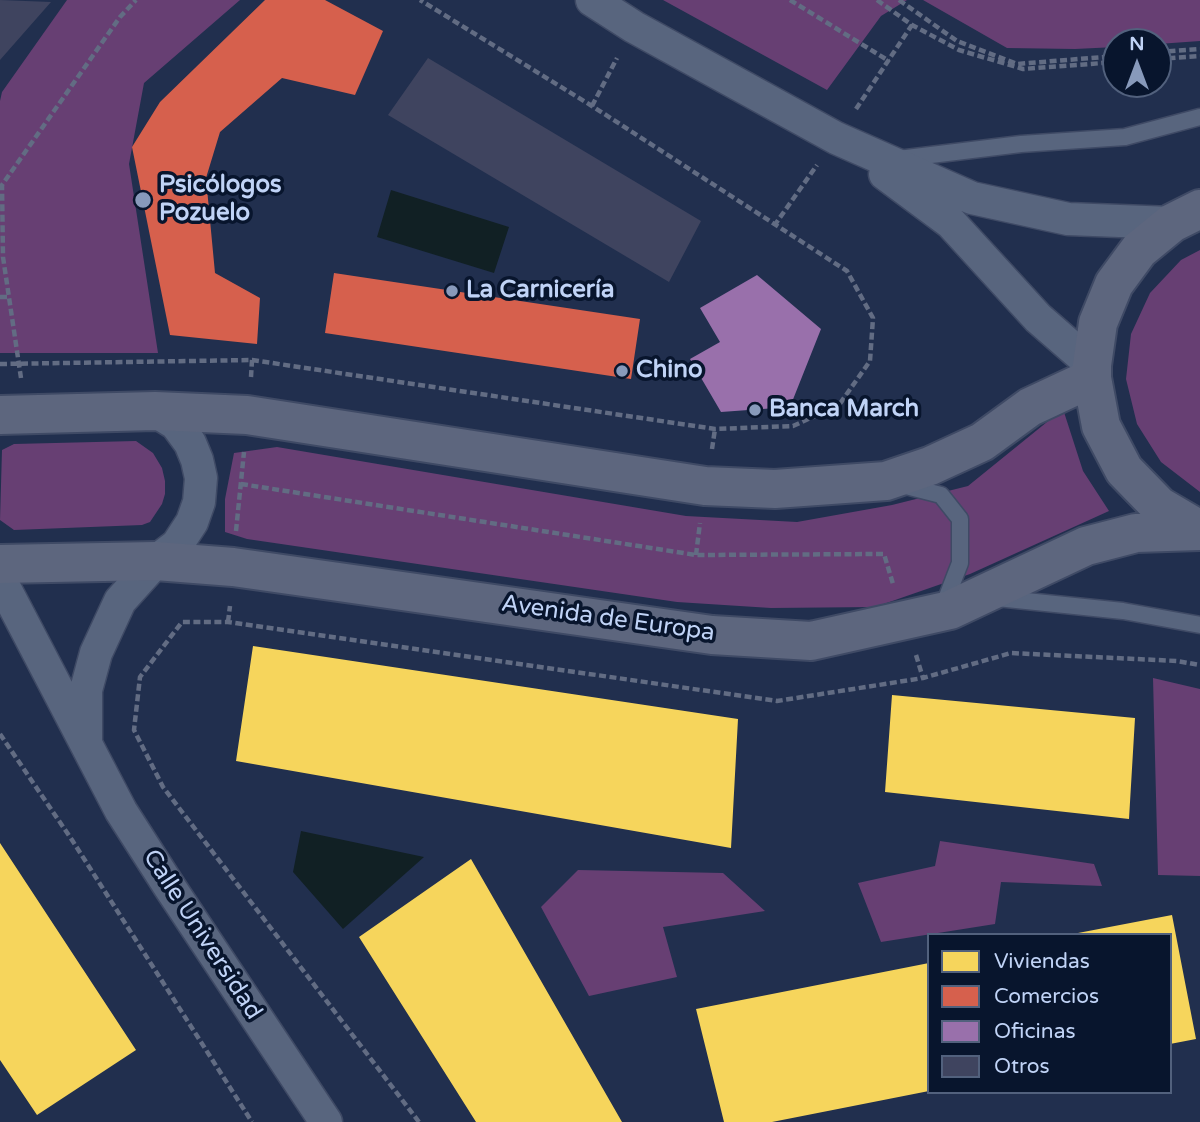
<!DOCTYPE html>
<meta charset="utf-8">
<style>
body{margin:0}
#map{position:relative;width:1200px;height:1122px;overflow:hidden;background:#212f4e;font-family:"Varela Round",sans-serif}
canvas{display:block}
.legend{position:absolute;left:927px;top:933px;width:245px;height:161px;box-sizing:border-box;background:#08152d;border:2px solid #52617d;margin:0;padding:9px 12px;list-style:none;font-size:21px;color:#c0d3f6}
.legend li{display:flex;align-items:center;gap:14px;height:35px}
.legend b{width:35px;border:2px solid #52617d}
.north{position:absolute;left:1102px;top:28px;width:70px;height:70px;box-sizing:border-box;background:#08152d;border:2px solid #52617d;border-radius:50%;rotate:0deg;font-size:19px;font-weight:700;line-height:28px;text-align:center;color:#c0d3f6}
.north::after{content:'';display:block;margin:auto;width:24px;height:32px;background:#889abb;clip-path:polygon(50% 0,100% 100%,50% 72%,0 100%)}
</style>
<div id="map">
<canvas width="1200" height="1122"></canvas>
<ul class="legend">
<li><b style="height:19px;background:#f6d55c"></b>Viviendas</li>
<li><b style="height:19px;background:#d6604d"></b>Comercios</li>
<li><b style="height:19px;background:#9970ab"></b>Oficinas</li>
<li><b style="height:19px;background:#3f445f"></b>Otros</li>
</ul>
<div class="north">N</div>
</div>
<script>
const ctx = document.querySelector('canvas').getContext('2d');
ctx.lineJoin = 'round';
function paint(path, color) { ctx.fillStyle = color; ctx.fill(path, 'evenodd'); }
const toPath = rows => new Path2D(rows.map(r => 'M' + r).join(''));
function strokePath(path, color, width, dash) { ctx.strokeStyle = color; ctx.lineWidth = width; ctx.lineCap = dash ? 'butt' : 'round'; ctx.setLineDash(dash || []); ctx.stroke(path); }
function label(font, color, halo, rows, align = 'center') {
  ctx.font = font + ' "Varela Round",sans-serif'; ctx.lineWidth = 7; ctx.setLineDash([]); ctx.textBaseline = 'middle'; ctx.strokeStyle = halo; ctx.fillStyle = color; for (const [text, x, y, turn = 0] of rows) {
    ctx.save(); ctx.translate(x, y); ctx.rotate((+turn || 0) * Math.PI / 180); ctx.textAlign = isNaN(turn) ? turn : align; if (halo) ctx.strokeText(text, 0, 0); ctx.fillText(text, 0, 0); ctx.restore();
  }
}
paint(toPath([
 [67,0,240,0,144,83,129,164,158,353,0,353,0,101,2,92],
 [663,0,907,0,881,16,827,90],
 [923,0,1200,0,1200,41,1158,44,1158,42,1116,42,1116,47,1075,49,1007,48],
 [1200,250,1200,492,1161,462,1137,424,1126,379,1131,334,1150,293,1181,260],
 [1063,409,1083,471,1109,511,970,574,875,607,771,608,677,602,247,539,225,532,225,499,234,453,277,447,686,516,797,522,892,505,968,486],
 [136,441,153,453,162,468,165,481,165,494,162,504,150,522,142,525,14,530,0,520,2,450,14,444],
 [1153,678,1200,689,1200,876,1158,875],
 [940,841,1094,864,1102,886,1001,882,995,924,881,942,858,883,935,866],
 [578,870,723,873,765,911,663,927,677,977,589,996,541,907]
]), '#673f73');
paint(toPath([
 [391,190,509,227,494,273,377,237],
 [301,831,424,857,343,929,293,872]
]), '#112024');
paint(toPath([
 [253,646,738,719,731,848,236,761],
 [892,695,1135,718,1129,819,885,792],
 [0,843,136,1050,37,1115,0,1060],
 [471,859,622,1122,476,1122,359,937],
 [1172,915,1196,1039,1170,1044,1170,935,1078,933],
 [929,963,929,1091,772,1122,724,1122,696,1009]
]), '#f6d55c');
paint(toPath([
 [265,0,325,0,383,31,355,95,282,78,220,132,206,178,215,273,260,298,257,344,170,335,132,147,160,102],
 [334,273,640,319,631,379,325,333]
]), '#d6604d');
paint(toPath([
 [757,275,821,329,790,407,721,412,690,359,720,342,700,308]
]), '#9970ab');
paint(toPath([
 [0,0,51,2,0,60],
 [428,58,701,221,669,282,388,115]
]), '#3f445f');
const lane = toPath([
 [898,159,1021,144,1125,137,1200,117],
 [902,485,941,495,960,519,960,563,943,607],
 [997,598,1123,611,1200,625]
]);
const street = toPath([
 [592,0,634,27,836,138,972,198,1068,219,1172,223],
 [885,174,951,223,1038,318,1092,365],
 [0,579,121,811,169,886,326,1122],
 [86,739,86,690,96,653,120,601,156,561,177,545,192,522,199,502,201,478,197,460,190,443,176,424,155,411]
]);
const secondary = toPath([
 [1200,209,1172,223,1139,250,1114,284,1098,323,1092,365,1092,378,1101,426,1124,470,1159,506,1200,530],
 [0,415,155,411,247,415,705,486,775,489,886,481,930,466,982,442,1030,407,1092,378],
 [0,564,156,561,233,567,712,635,811,641,950,610,1086,546,1136,533,1200,531]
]);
strokePath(lane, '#3f4a65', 19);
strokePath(street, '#3f4a65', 35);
strokePath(secondary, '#3f4a65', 42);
strokePath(toPath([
 [790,0,889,61],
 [877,0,912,25,959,50,1023,69,1116,62],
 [899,0,957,41,1017,64,1116,56],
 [1158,52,1200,49],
 [1158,59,1200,56],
 [592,106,617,58],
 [856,109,912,25],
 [774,226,817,165],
 [0,297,8,297],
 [0,364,252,360,715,429,793,426,839,405,870,361,873,318,847,271,592,106,420,0],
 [251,377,252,360],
 [21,378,3,257,2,185,120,17,136,0],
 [712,449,715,429],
 [241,484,696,555,884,554,893,584],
 [236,531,244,452],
 [696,555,700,523],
 [228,622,230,606],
 [916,655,923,678],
 [0,734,72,840,252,1122],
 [419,1122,163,787,134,730,140,677,182,622,228,622,777,701,923,678,1011,653,1177,661,1200,665]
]), '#626c83', 4.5, [7, 3.5]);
strokePath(lane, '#58657e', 16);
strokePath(street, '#58657e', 32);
strokePath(secondary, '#5d667e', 38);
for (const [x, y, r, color] of [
 [143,200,9,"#889abb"],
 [452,291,7,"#889abb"],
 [622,371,7,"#889abb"],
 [755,410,7,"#889abb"]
]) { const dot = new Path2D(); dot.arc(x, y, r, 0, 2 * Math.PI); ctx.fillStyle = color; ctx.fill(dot); strokePath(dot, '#08152d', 2.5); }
label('bold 24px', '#c0d3f6', '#08152d', [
 ["Psicólogos",159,186],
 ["Pozuelo",159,214],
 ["La Carnicería",466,291],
 ["Chino",636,371],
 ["Banca March",769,410]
], 'left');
label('24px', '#c0d3f6', '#08152d', [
 ["Avenida de Europa",608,619,8],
 ["Calle Universidad",202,935,57]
]);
</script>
